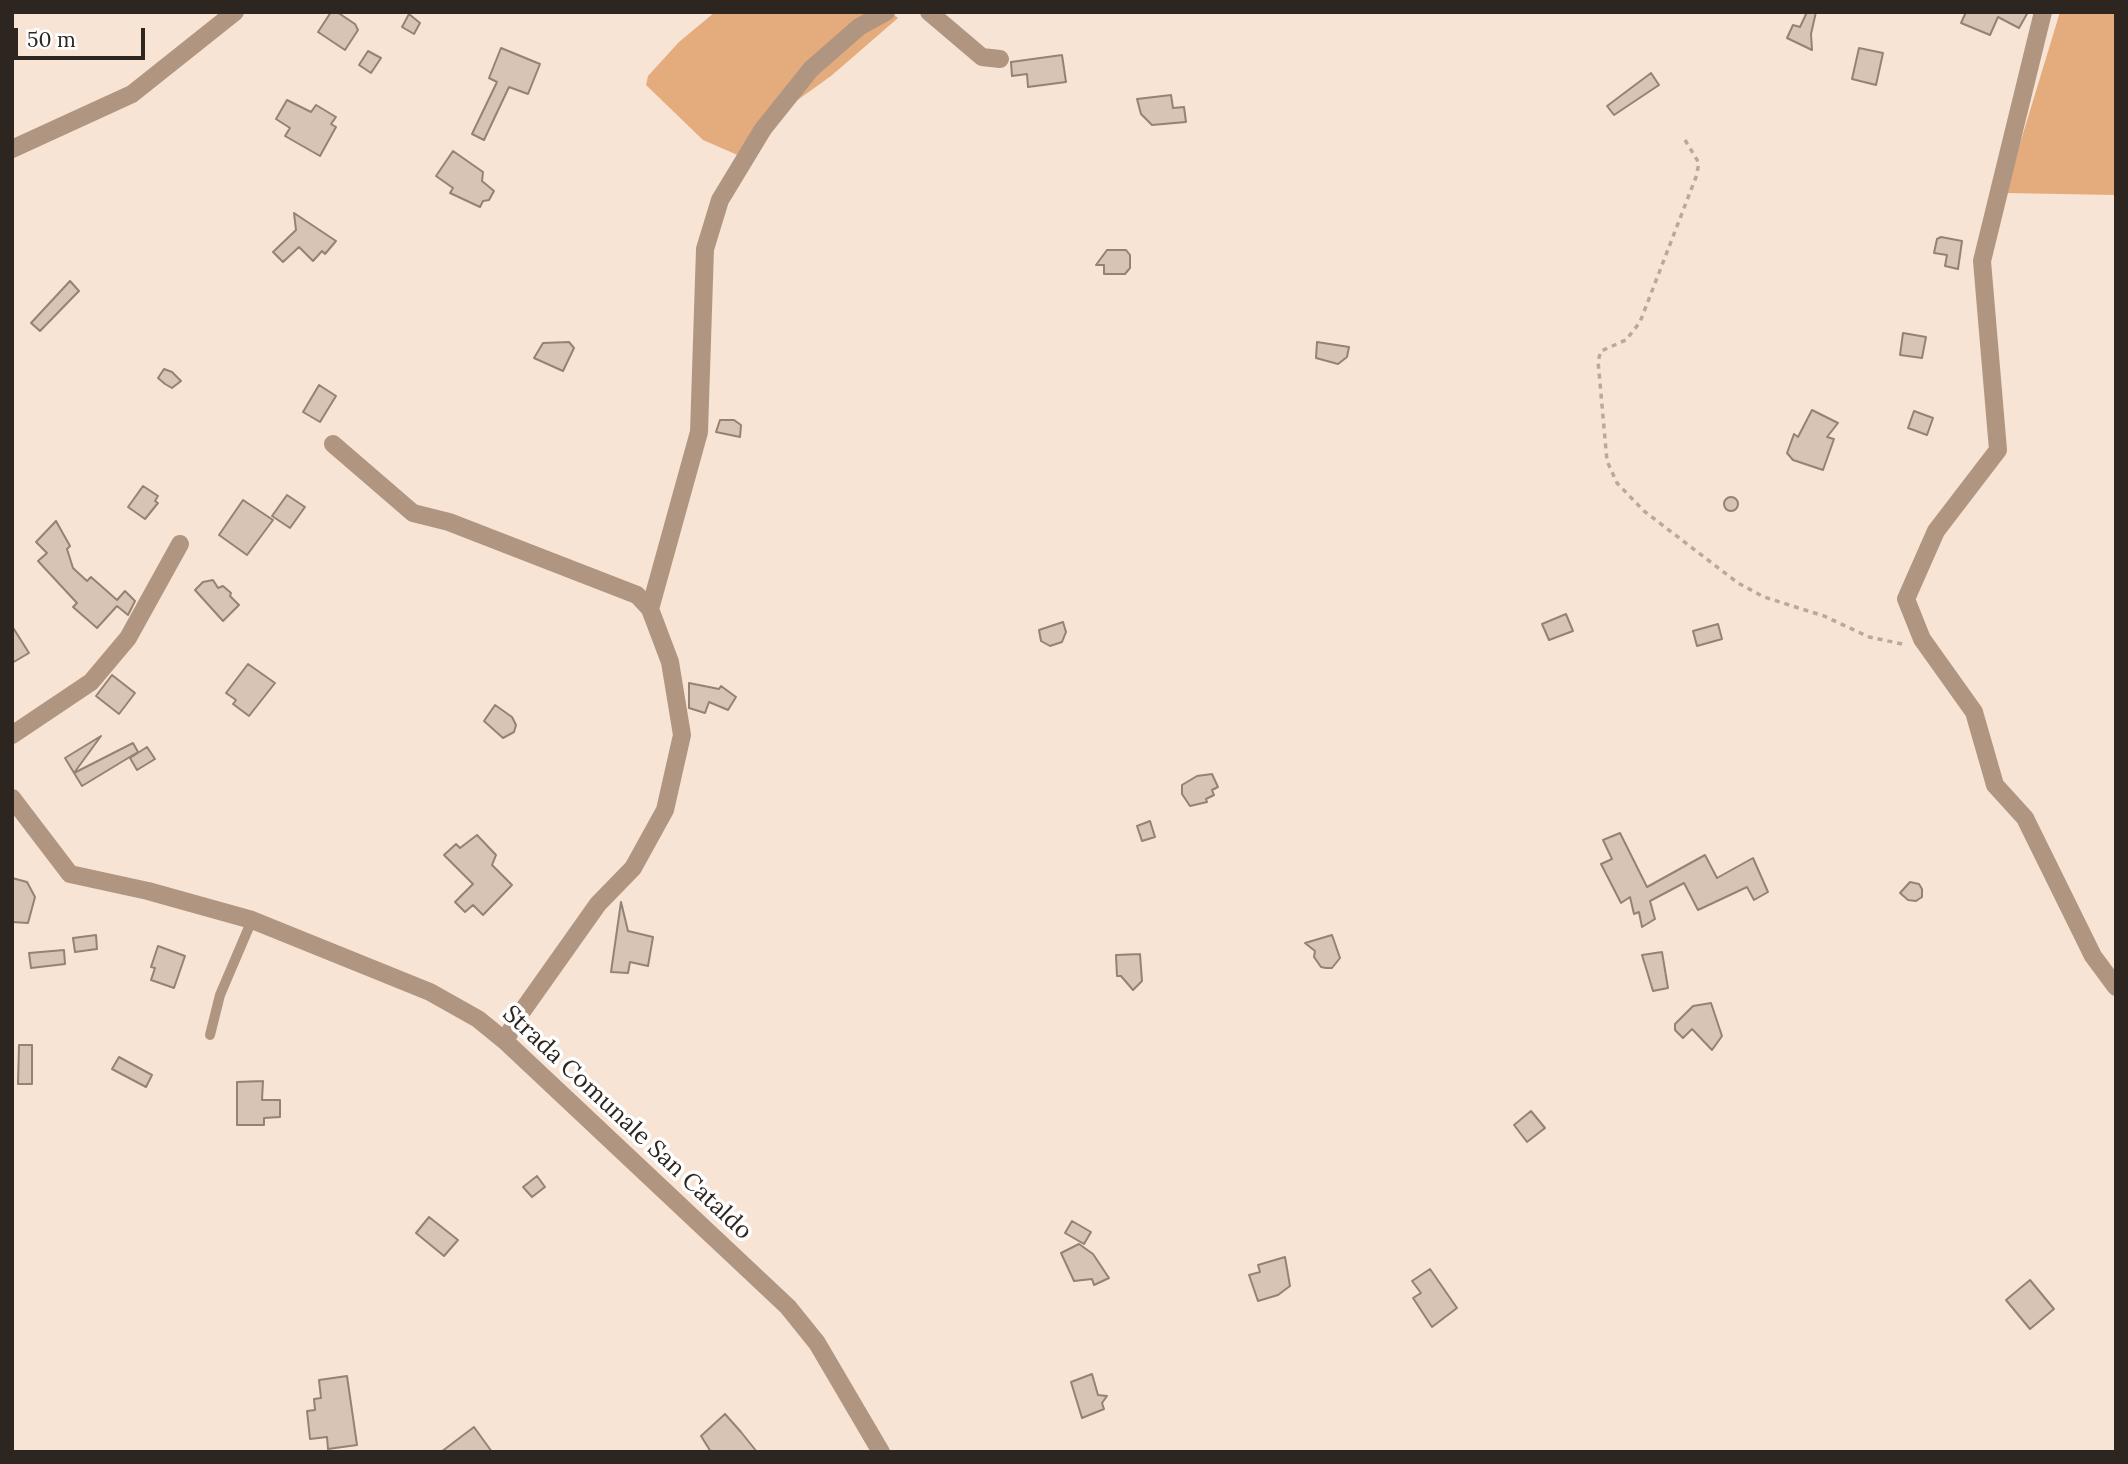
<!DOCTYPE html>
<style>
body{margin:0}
#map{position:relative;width:2128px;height:1464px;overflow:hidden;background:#f8e4d4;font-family:Lora,serif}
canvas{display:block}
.frame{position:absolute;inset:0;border:14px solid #2d2620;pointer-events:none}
.scale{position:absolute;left:14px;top:28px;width:131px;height:32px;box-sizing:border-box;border:4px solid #2d2620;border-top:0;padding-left:9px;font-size:21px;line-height:24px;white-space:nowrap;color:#2d2620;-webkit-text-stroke:5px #fff;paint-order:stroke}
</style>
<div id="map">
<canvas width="2128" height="1464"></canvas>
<div class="frame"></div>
<div class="scale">50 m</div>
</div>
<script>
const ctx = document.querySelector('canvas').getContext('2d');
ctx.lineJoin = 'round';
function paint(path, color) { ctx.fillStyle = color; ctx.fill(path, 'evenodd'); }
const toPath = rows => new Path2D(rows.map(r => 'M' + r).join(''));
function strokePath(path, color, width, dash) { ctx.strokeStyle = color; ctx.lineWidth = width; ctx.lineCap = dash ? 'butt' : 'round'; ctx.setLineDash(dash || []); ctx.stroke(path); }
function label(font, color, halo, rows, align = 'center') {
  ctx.font = font + ' Lora,serif'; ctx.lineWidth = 7; ctx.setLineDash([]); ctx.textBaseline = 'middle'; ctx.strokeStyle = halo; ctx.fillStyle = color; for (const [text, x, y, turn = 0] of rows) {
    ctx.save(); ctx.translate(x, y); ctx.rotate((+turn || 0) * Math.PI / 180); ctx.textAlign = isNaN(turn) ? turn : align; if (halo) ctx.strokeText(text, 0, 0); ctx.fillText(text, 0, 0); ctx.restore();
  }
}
paint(toPath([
 [715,12,891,12,898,18,831,76,792,104,749,160,703,140,646,85,648,76,679,42],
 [2060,12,2116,12,2116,195,2005,193]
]), '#e4ac7d');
const building = toPath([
 [331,12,337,12,355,24,358,30,345,50,318,32,331,12],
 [1807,12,1816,12,1811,34,1812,50,1787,38,1793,25,1800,27,1807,12],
 [1966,12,2028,12,2019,28,1998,17,1990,35,1961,23,1966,12],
 [409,14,420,23,414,34,402,27,409,14],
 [501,48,540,64,528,94,509,87,484,140,472,134,497,82,489,78,501,48],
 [1859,48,1883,53,1876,85,1852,79,1859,48],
 [368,51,381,58,371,73,359,65,368,51],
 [1062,55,1066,82,1028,87,1027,74,1012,76,1011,62,1062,55],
 [1651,73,1659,85,1614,115,1607,106,1651,73],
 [1171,95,1173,108,1184,107,1186,122,1152,125,1141,114,1137,99,1171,95],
 [287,100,311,112,316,105,336,117,331,124,336,127,320,156,285,136,290,128,276,119,287,100],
 [453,151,483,172,482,181,494,191,489,200,483,201,480,207,450,193,453,188,436,176,453,151],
 [294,213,336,241,325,254,322,251,313,261,299,247,283,262,273,252,296,230,294,213],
 [1941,237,1962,241,1958,269,1945,266,1947,255,1934,253,1937,239,1941,237],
 [1107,250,1126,250,1130,255,1130,268,1125,274,1104,274,1104,265,1096,265,1107,250],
 [70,281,79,291,40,331,31,323,70,281],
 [1903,333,1926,337,1922,358,1900,355,1903,333],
 [569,342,574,348,563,371,534,358,543,343,569,342],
 [1317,342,1349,347,1347,357,1338,364,1316,358,1317,342],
 [164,369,172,372,181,381,172,388,165,384,158,378,164,369],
 [319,385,336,396,320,422,303,412,319,385],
 [1812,410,1838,423,1827,437,1834,439,1823,470,1793,460,1787,453,1794,434,1798,437,1812,410],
 [1914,411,1933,418,1927,435,1908,428,1914,411],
 [720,420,734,420,741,425,740,437,716,432,720,420],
 [143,486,158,496,155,501,158,503,145,519,128,507,143,486],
 [287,495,305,507,290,528,272,516,287,495],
 '1724 504a7 7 0 1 1 14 0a7 7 0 1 1-14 0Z',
 [243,500,273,520,247,555,219,535,243,500],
 [56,521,70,546,67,549,73,568,87,581,91,577,117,600,125,591,135,601,128,615,117,606,97,628,73,607,77,603,38,561,47,553,36,542,56,521],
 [213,580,218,588,223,586,231,593,230,596,239,605,223,621,195,590,203,582,213,580],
 [1566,614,1573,631,1549,640,1542,624,1566,614],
 [1063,622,1066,632,1062,642,1050,646,1041,641,1039,630,1063,622],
 [1718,624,1722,639,1697,646,1693,631,1718,624],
 [12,626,29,653,12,663,12,626],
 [248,664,275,683,249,716,233,704,236,700,226,693,248,664],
 [112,675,135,693,119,714,96,696,112,675],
 [689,683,719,689,721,686,736,697,728,710,709,702,705,713,689,708,689,683],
 [495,705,512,717,516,725,514,732,503,738,484,721,495,705],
 [101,736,74,773,133,743,138,752,82,786,65,758,101,736],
 [147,747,155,759,137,770,130,758,147,747],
 [1212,774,1218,787,1212,790,1214,795,1206,799,1207,802,1190,806,1182,794,1182,785,1197,776,1212,774],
 [1150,821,1155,837,1142,841,1137,826,1150,821],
 [1620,833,1647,887,1705,855,1717,878,1753,858,1768,892,1754,900,1747,887,1698,910,1684,883,1650,901,1655,919,1642,927,1639,912,1634,914,1630,897,1621,903,1601,864,1612,859,1603,840,1620,833],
 [477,835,496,855,492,865,512,885,483,915,473,905,465,912,455,902,473,884,444,855,456,844,460,848,477,835],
 [12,878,27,882,35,897,28,923,12,922,12,878],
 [1910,882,1919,884,1922,889,1922,897,1916,901,1908,900,1900,893,1910,882],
 [621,902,628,931,653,937,648,966,630,962,628,973,611,972,621,902],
 [96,935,97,949,75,952,73,938,96,935],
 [1332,935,1340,958,1332,968,1326,968,1321,967,1314,957,1315,951,1305,943,1332,935],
 [158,946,185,956,174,988,151,980,155,968,151,967,158,946],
 [64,950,65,964,31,968,29,953,64,950],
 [1662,952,1668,988,1653,991,1642,955,1662,952],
 [1140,954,1142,981,1133,990,1121,976,1117,976,1116,955,1140,954],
 [1711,1003,1722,1036,1712,1050,1692,1029,1683,1038,1675,1030,1675,1024,1693,1006,1711,1003],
 [19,1045,32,1045,32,1084,18,1084,19,1045],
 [119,1057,152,1075,146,1087,112,1069,119,1057],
 [263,1081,262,1100,280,1100,280,1117,264,1118,264,1125,237,1125,237,1082,263,1081],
 [1531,1111,1545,1128,1527,1142,1514,1125,1531,1111],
 [537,1176,545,1187,532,1197,523,1187,537,1176],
 [429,1217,458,1240,444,1256,416,1233,429,1217],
 [1072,1221,1091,1232,1084,1244,1065,1233,1072,1221],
 [1079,1244,1093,1254,1109,1278,1094,1285,1092,1279,1074,1281,1061,1253,1079,1244],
 [1285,1257,1290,1286,1278,1295,1258,1301,1249,1275,1260,1272,1258,1265,1285,1257],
 [1430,1269,1457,1308,1432,1327,1413,1298,1421,1293,1412,1281,1430,1269],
 [2030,1280,2054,1309,2030,1329,2006,1300,2030,1280],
 [1092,1374,1098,1395,1107,1396,1102,1403,1104,1409,1082,1418,1071,1382,1092,1374],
 [347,1376,357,1445,328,1449,327,1437,310,1439,307,1411,315,1410,314,1399,321,1398,319,1380,347,1376],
 [725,1414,741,1432,757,1452,711,1452,701,1436,725,1414],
 [474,1427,492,1452,441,1452,474,1427]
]);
paint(building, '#d7c4b5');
strokePath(building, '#948274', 2);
strokePath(toPath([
 [1685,140,1699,163,1696,177,1640,322,1626,340,1601,351,1598,361,1607,461,1617,483,1644,511,1738,583,1764,597,1824,616,1869,637,1907,645]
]), '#b9a99d', 3.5, [5, 5]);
strokePath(toPath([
 [210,1035,220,995,252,920]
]), '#b09681', 10);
strokePath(toPath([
 [929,12,982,57,1000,59],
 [2043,12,1982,261,1998,450,1936,531,1906,599,1922,639,1974,712,1995,785,2025,818,2093,956,2116,987],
 [12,149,132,94,235,12],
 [333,444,413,513,449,522,637,595,650,609],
 [12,735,91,682,128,638,180,544],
 [12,798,70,874,148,891,252,920,430,992,478,1019,505,1041,788,1307,817,1343,881,1452],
 [505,1041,518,1017,598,904,633,868,665,810,682,735,670,662,650,609,699,432,705,249,720,200,763,129,811,69,859,27,886,12]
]), '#b09681', 18);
label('24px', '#2d2620', '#fff', [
 ["Strada Comunale San Cataldo",627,1123,43]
]);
</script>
